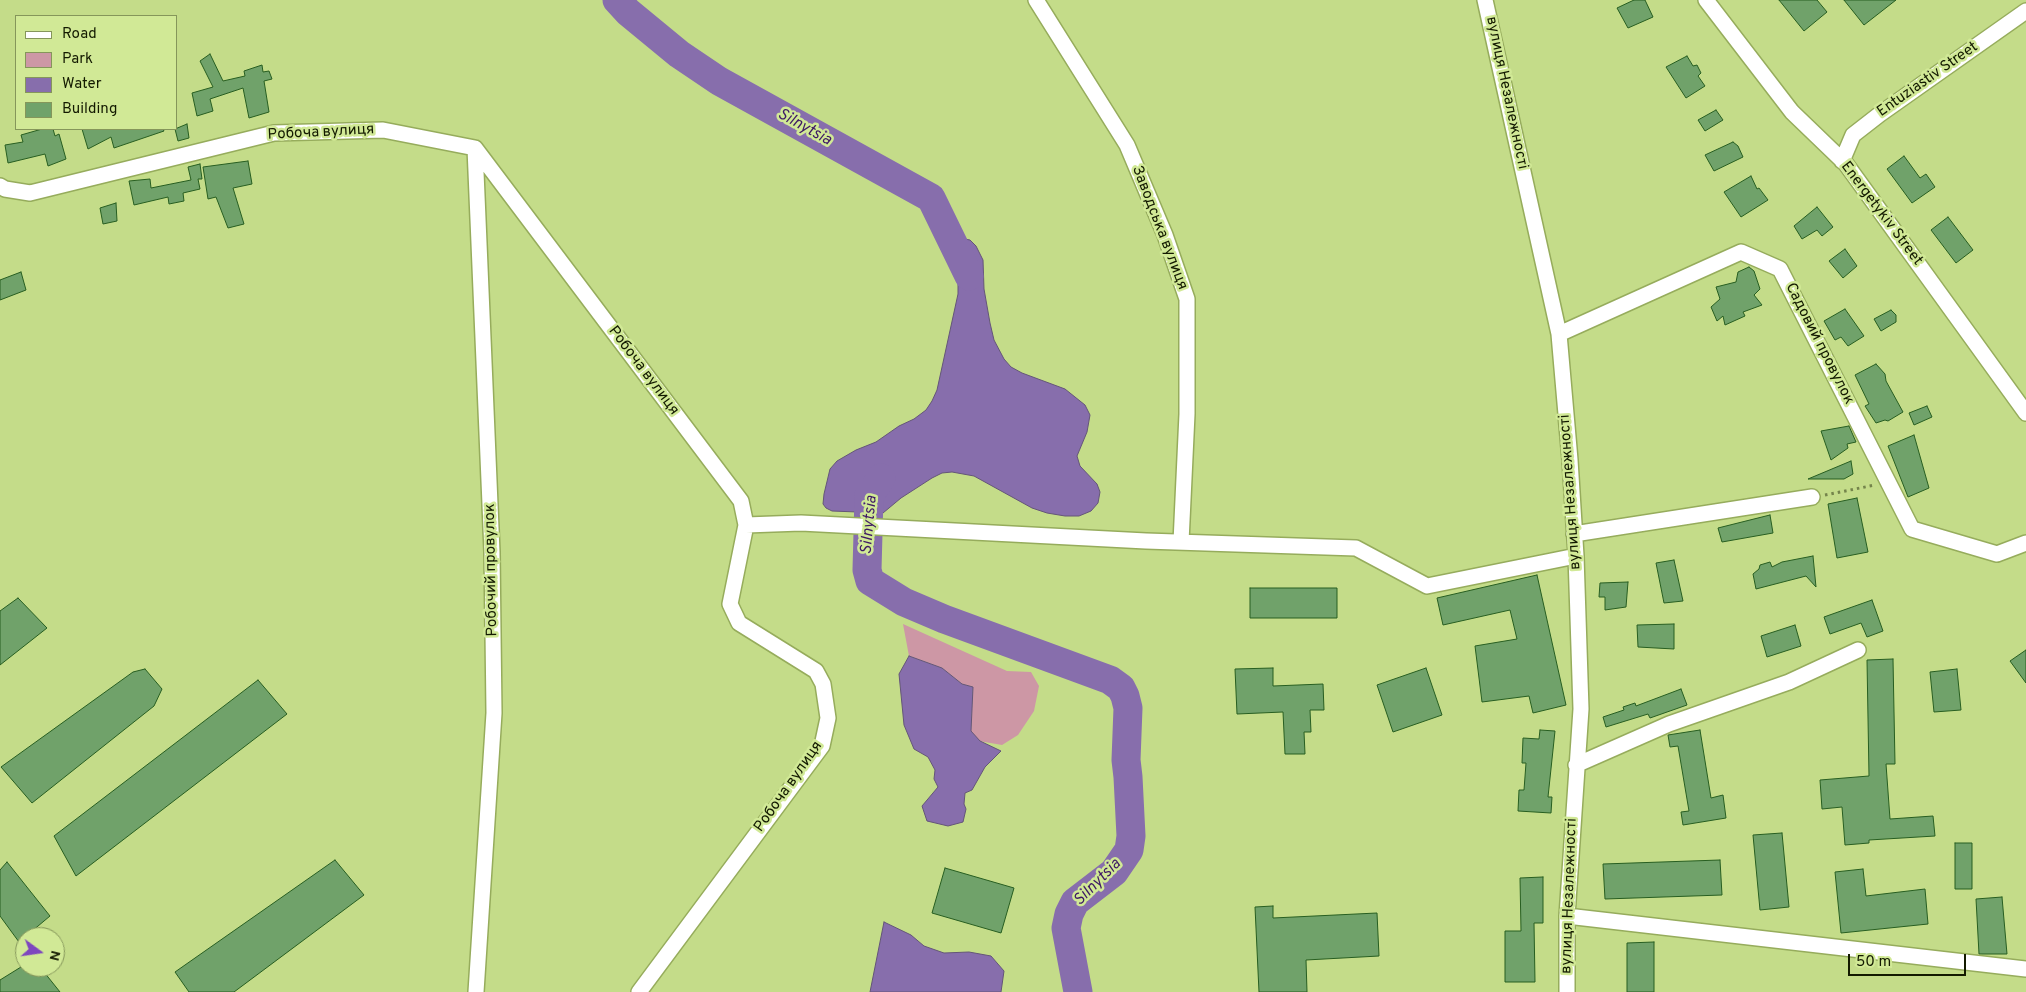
<!DOCTYPE html>
<meta charset="utf-8">
<style>
body{margin:0}
#map{position:relative;width:2026px;height:992px;overflow:hidden;background:#c4dc89;font-family:Overpass,sans-serif}
canvas{display:block}
.legend{position:absolute;left:15px;top:15px;width:162px;height:115px;box-sizing:border-box;background:#d1e996;border:1px solid #85965a;margin:0;padding:6px 9px;list-style:none;font-size:15px;color:#131a00}
.legend li{display:flex;align-items:center;gap:10px;height:25px}
.legend b{width:25px;border:1px solid #85965a}
.north{position:absolute;left:15px;top:927px;width:50px;height:50px;box-sizing:border-box;background:#d1e996;border:1px solid #85965a;border-radius:50%;rotate:104deg;font-size:14px;font-weight:700;line-height:20px;text-align:center;color:#131a00}
.north::after{content:'';display:block;margin:auto;width:18px;height:22px;background:#7e47be;clip-path:polygon(50% 0,100% 100%,50% 72%,0 100%)}
.scale{position:absolute;left:1848px;top:954px;width:118px;height:22px;box-sizing:border-box;border:2px solid #131a00;border-top:0;padding-left:6px;font-size:15px;line-height:18px;white-space:nowrap;color:#131a00;-webkit-text-stroke:4px #d1e996;paint-order:stroke}
</style>
<div id="map">
<canvas width="2026" height="992"></canvas>
<ul class="legend">
<li><b style="height:6px;background:#fff"></b>Road</li>
<li><b style="height:14px;background:#cd97a5"></b>Park</li>
<li><b style="height:14px;background:#876eac"></b>Water</li>
<li><b style="height:14px;background:#70a26a"></b>Building</li>
</ul>
<div class="north">N</div>
<div class="scale">50 m</div>
</div>
<script>
const ctx = document.querySelector('canvas').getContext('2d');
ctx.lineJoin = 'round';
function paint(path, color) { ctx.fillStyle = color; ctx.fill(path, 'evenodd'); }
const toPath = rows => new Path2D(rows.map(r => 'M' + r).join(''));
function strokePath(path, color, width, dash) { ctx.strokeStyle = color; ctx.lineWidth = width; ctx.lineCap = dash ? 'butt' : 'round'; ctx.setLineDash(dash || []); ctx.stroke(path); }
function label(font, color, halo, rows, align = 'center') {
  ctx.font = font + ' Overpass,sans-serif'; ctx.lineWidth = 5; ctx.setLineDash([]); ctx.textBaseline = 'middle'; ctx.strokeStyle = halo; ctx.fillStyle = color; for (const [text, x, y, turn = 0] of rows) {
    ctx.save(); ctx.translate(x, y); ctx.rotate((+turn || 0) * Math.PI / 180); ctx.textAlign = isNaN(turn) ? turn : align; if (halo) ctx.strokeText(text, 0, 0); ctx.fillText(text, 0, 0); ctx.restore();
  }
}
paint(toPath([
 [903,624,1007,671,1031,672,1039,686,1034,711,1018,735,1002,745,979,741,971,731,973,687,962,684,942,668,909,656]
]), '#cd97a5');
const water = toPath([
 [959,238,970,240,976,246,983,260,984,289,990,323,994,340,1004,359,1011,367,1022,373,1065,389,1085,405,1090,415,1087,432,1077,456,1080,466,1097,484,1100,492,1098,503,1091,511,1079,516,1065,516,1047,513,1032,508,974,476,952,472,942,473,932,478,901,498,883,513,832,511,826,508,823,504,824,494,830,469,837,461,856,450,876,442,899,426,914,419,926,410,932,401,937,390,958,294,958,269,950,248,950,242,959,238],
 [909,656,942,668,962,684,973,687,971,731,980,741,1001,751,985,767,972,790,965,793,964,804,966,809,963,822,948,826,927,821,922,806,938,787,934,779,935,770,928,757,914,749,904,725,899,674,909,656],
 [884,922,911,935,924,946,944,953,969,952,991,956,1004,971,1001,992,870,992,884,922]
]);
paint(water, '#876eac');
strokePath(water, '#645578', 1);
strokePath(toPath([
 [617,0,628,12,679,54,719,81,931,198,969,276],
 [881,478,869,496,867,570,870,581,904,602,944,619,1110,680,1121,688,1125,696,1128,708,1126,760,1128,777,1131,836,1129,850,1114,872,1075,902,1069,914,1066,928,1078,992]
]), '#876eac', 29);
const building = toPath([
 [1634,0,1645,0,1653,17,1628,28,1617,8,1634,0],
 [1779,0,1817,0,1827,12,1804,31,1779,0],
 [1844,0,1896,0,1864,25,1844,0],
 [210,54,223,81,245,76,244,71,262,65,263,72,269,71,272,79,264,81,269,112,249,118,243,88,210,99,213,111,197,116,192,93,213,87,200,61,210,54],
 [1687,56,1693,66,1697,65,1701,73,1698,76,1705,86,1686,98,1666,67,1687,56],
 [1716,110,1723,120,1705,131,1698,120,1716,110],
 [187,124,189,138,178,141,175,129,187,124],
 [42,129,53,129,55,136,59,134,66,159,48,166,45,154,8,163,5,145,23,142,21,135,42,129],
 [82,129,163,129,164,131,114,148,111,137,88,149,82,129],
 [1733,142,1738,146,1743,157,1714,171,1705,155,1733,142],
 [1904,156,1920,178,1926,174,1935,187,1912,203,1887,169,1904,156],
 [248,161,252,184,233,188,244,224,228,228,216,197,208,199,203,167,248,161],
 [200,164,202,179,198,179,200,189,183,193,184,201,169,204,168,197,134,205,129,181,150,179,151,188,191,180,188,167,200,164],
 [1751,176,1757,189,1759,188,1768,200,1741,217,1724,192,1751,176],
 [116,203,117,221,103,224,100,208,116,203],
 [1817,207,1833,227,1822,236,1817,230,1802,239,1794,226,1817,207],
 [1948,217,1973,250,1956,263,1931,230,1948,217],
 [1845,249,1857,266,1843,278,1829,261,1845,249],
 [1749,267,1754,271,1760,289,1754,295,1762,305,1743,312,1745,316,1725,325,1723,316,1717,321,1711,307,1720,299,1716,287,1736,282,1738,272,1749,267],
 [21,272,26,290,0,300,0,280,21,272],
 [1845,309,1864,336,1848,346,1841,337,1835,340,1824,321,1845,309],
 [1891,310,1896,315,1896,322,1881,331,1874,319,1891,310],
 [1876,364,1885,374,1886,381,1903,412,1888,421,1885,420,1876,423,1865,406,1869,404,1855,375,1876,364],
 [1927,406,1932,417,1914,425,1909,413,1927,406],
 [1849,426,1856,442,1847,444,1848,448,1831,460,1821,431,1849,426],
 [1914,435,1929,488,1908,497,1888,446,1914,435],
 [1851,461,1853,474,1844,479,1808,479,1851,461],
 [1857,498,1868,552,1837,558,1828,504,1857,498],
 [1770,515,1773,533,1722,542,1718,528,1770,515],
 [1813,556,1816,587,1806,576,1756,589,1753,574,1759,569,1760,565,1770,562,1772,567,1782,562,1813,556],
 [1674,560,1683,601,1664,603,1656,563,1674,560],
 [1537,575,1566,705,1533,713,1529,696,1482,702,1475,646,1517,639,1510,610,1443,625,1437,598,1537,575],
 [1628,582,1626,607,1605,610,1605,597,1599,597,1600,583,1628,582],
 [1250,588,1337,588,1337,618,1250,618,1250,588],
 [18,598,47,628,0,665,0,611,18,598],
 [1872,600,1883,631,1867,637,1861,623,1830,634,1824,617,1872,600],
 [1674,624,1674,649,1638,647,1637,625,1674,624],
 [1795,625,1801,646,1767,657,1761,636,1795,625],
 [2026,650,2026,683,2010,661,2026,650],
 [1893,659,1895,764,1886,764,1890,819,1933,816,1935,836,1869,840,1869,843,1845,845,1842,807,1822,809,1820,780,1869,776,1867,660,1893,659],
 [1273,668,1273,686,1323,684,1324,710,1310,710,1311,732,1304,732,1305,754,1285,754,1283,712,1237,714,1235,669,1273,668],
 [1426,668,1442,715,1393,732,1377,685,1426,668],
 [145,669,162,689,154,706,32,803,1,767,133,672,145,669],
 [1957,669,1961,710,1934,712,1930,672,1957,669],
 [258,680,287,714,76,876,54,836,258,680],
 [1681,689,1687,705,1650,718,1648,714,1606,727,1603,717,1624,710,1623,707,1635,703,1636,706,1681,689],
 [1540,730,1555,731,1548,797,1552,797,1551,813,1518,811,1519,790,1524,790,1526,763,1522,763,1523,738,1539,739,1540,730],
 [1700,730,1711,798,1723,795,1726,818,1683,825,1681,812,1689,811,1678,746,1670,747,1668,735,1700,730],
 [1782,833,1789,907,1760,910,1753,835,1782,833],
 [1955,843,1972,843,1972,889,1955,889,1955,843],
 [335,860,364,895,234,992,189,992,175,972,335,860],
 [1720,860,1722,895,1605,899,1603,864,1720,860],
 [7,862,50,916,19,942,0,916,0,870,7,862],
 [945,868,1014,888,1001,933,932,913,945,868],
 [1863,869,1866,896,1925,889,1928,924,1841,933,1835,872,1863,869],
 [1543,877,1543,923,1534,923,1535,982,1505,982,1505,931,1521,931,1520,878,1543,877],
 [2002,897,2007,954,1979,954,1976,899,2002,897],
 [1273,906,1273,918,1377,913,1379,956,1306,960,1307,992,1259,992,1255,907,1273,906],
 [1654,942,1654,992,1627,992,1627,943,1654,942],
 [21,967,40,967,60,992,0,992,0,980,21,967]
]);
paint(building, '#70a26a');
strokePath(building, '#275e21', 1);
const minor = toPath([
 [1036,0,1127,145,1165,235,1187,299,1187,414,1181,542],
 [1485,0,1559,334,1570,460,1576,556,1581,709,1567,916,1567,992],
 [1706,0,1792,112,1846,164,2026,413],
 [475,148,492,552,494,713,476,992],
 [1842,161,1853,135,1880,114,2026,11],
 [0,186,5,189,30,193,274,133,383,130,475,148,741,501,746,525,730,604,739,623,816,671,823,684,828,718,822,746,639,992],
 [1559,334,1741,252,1780,269,1912,529,1997,554,2026,543],
 [746,525,801,523,1146,541,1356,548,1427,586,1576,556],
 [1574,534,1812,497],
 [1576,765,1669,724,1789,682,1858,650],
 [1567,916,2026,969]
]);
strokePath(minor, '#96ac5c', 18);
strokePath(toPath([
 [1825,495,1875,485]
]), '#74844b', 3, [2.5, 4]);
strokePath(minor, '#fff', 15);
label('15px', '#131a00', '#d1e996', [
 ["Entuziastiv Street",1928,80,-35],
 ["вулиця Незалежності",1506,93,78],
 ["Робоча вулиця",321,133,-3],
 ["Energetykiv Street",1881,214,53],
 ["Заводська вулиця",1159,228,69],
 ["Садовий провулок",1819,344,63],
 ["Робоча вулиця",643,371,53],
 ["вулиця Незалежності",1571,492,-94],
 ["Робочий провулок",492,570,-91],
 ["Робоча вулиця",789,787,-55],
 ["вулиця Незалежності",1570,896,-88]
]);
label('italic 16px', '#3d1864', '#d1e996', [
 ["Silnytsia",804,128,29],
 ["Silnytsia",870,525,-85],
 ["Silnytsia",1098,883,-45]
]);
</script>
